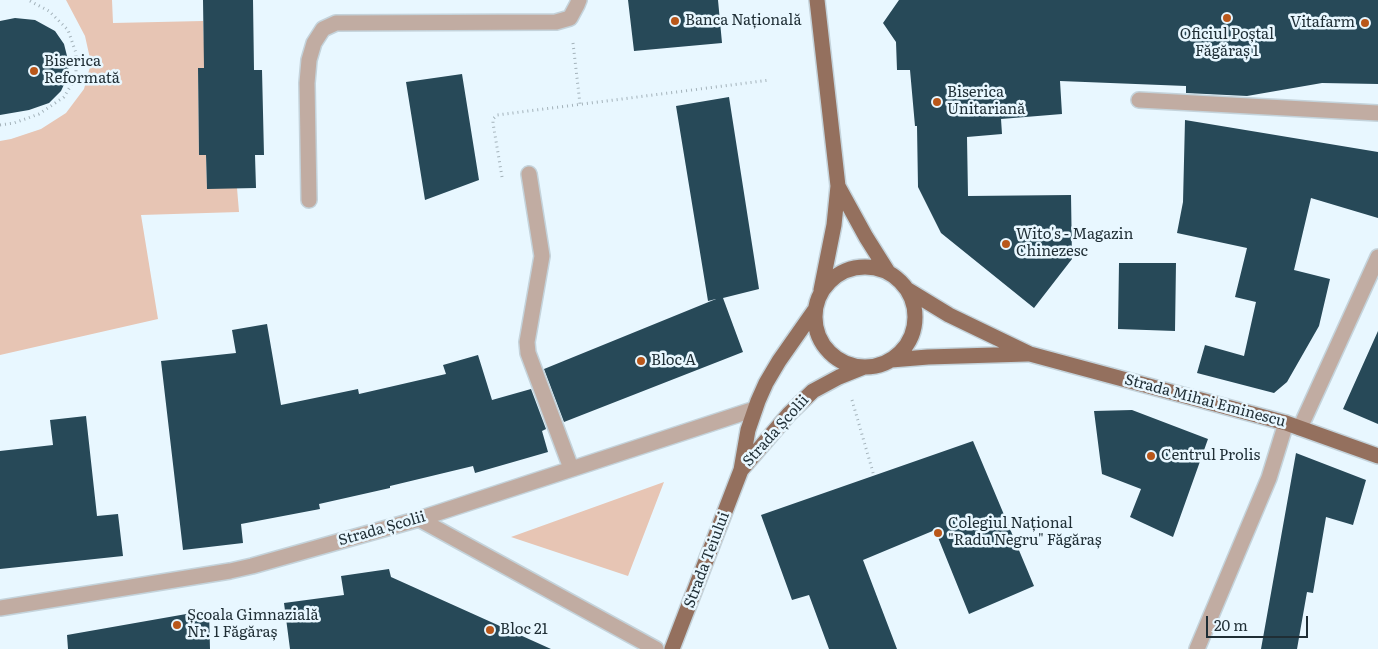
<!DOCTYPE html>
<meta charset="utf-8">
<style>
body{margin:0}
#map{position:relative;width:1378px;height:649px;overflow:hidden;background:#e8f7ff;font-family:Literata,serif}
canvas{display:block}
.scale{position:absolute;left:1206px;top:616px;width:102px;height:22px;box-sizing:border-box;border:2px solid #1f2e35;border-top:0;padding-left:6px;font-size:15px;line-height:18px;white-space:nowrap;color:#1f2e35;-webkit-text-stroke:4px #e8f7ff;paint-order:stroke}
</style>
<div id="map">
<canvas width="1378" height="649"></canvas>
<div class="scale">20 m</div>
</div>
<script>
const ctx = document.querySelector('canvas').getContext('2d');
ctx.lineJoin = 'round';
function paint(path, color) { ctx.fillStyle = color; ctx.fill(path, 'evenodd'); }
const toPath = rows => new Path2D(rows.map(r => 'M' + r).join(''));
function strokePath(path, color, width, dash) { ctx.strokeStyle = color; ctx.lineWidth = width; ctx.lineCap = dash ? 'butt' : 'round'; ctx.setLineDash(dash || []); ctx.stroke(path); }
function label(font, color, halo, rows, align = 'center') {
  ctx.font = font + ' Literata,serif'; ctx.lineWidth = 5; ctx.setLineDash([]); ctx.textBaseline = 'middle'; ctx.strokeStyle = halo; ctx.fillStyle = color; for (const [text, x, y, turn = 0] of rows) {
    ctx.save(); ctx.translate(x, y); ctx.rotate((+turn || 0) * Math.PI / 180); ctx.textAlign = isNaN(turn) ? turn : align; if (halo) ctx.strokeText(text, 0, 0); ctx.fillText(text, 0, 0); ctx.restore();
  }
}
paint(toPath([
 [66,0,112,0,113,23,203,21,205,68,198,68,199,155,206,155,207,188,237,188,239,212,141,215,158,319,0,355,0,141,11,139,41,129,66,113,84,89,91,63,85,36],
 [664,482,628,576,511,537]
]), '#e7c5b4');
paint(toPath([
 [203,0,253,0,254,70,262,70,264,155,255,155,256,188,207,189,206,155,199,155,198,68,204,68],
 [628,0,718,0,722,43,634,51],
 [899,0,1378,0,1378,84,1322,83,1247,96,1186,93,1186,86,1060,81,1062,114,1001,119,1002,134,967,137,968,196,1071,195,1072,259,1034,308,941,233,918,187,917,126,915,126,910,70,897,70,896,42,883,23],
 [15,18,35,20,55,31,64,44,69,64,67,78,61,91,49,103,29,110,0,115,0,21],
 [462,74,479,180,425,200,406,82],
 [729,97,759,289,723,298,743,352,564,422,544,369,716,299,708,301,676,106],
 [1185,120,1378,152,1378,218,1311,198,1294,270,1330,279,1319,326,1287,382,1274,393,1197,373,1205,345,1244,356,1256,302,1235,297,1247,248,1177,233,1183,202],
 [1119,263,1176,263,1175,331,1118,329],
 [267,324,281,405,358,389,359,394,446,374,443,365,478,355,492,400,531,389,546,429,542,431,548,452,475,473,473,466,390,486,390,488,319,504,320,509,241,524,243,543,183,550,161,361,236,353,232,330],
 [1378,331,1378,424,1343,409],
 [1132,410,1208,439,1173,537,1130,517,1141,489,1102,474,1094,411],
 [86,416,97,516,118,514,123,556,0,569,0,451,53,445,50,420],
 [973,441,1034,586,969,614,935,530,863,560,897,649,829,649,809,595,792,600,761,515],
 [1296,453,1366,480,1353,525,1326,517,1313,593,1307,592,1297,649,1261,649],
 [389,569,391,577,551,649,290,649,284,603,344,595,341,576],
 [209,610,210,649,68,649,67,635]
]), '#274958');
const minor = toPath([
 [1139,100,1378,113],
 [529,174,542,256,527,342,528,353,571,468],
 [309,200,307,83,309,60,314,43,323,29,336,23,556,22,570,18,577,5,579,0],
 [1300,428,1378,257],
 [419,519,656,649],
 [0,608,230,571,252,566,419,519,755,409],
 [1197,649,1269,478,1286,423]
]);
const major = toPath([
 [817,0,838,186,834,225,821,290],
 [838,186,866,237,888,272],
 '815 317a50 50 0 1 1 100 0a50 50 0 1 1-100 0Z',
 [908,290,949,315,1030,354,1286,423,1378,456],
 [891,360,928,357,1027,354],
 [741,470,789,414,813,391,839,377,864,367],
 [672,649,741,470,748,430,758,401,766,383,779,361,814,311]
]);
strokePath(minor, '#c4d3db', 18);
strokePath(major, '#c4d3db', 18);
strokePath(toPath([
 [573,43,580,104],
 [0,125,14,123,39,114,64,97,76,77,76,53,68,30,49,11,28,0],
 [502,177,493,123,493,119,497,115,770,80],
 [852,400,874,476]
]), '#a3b2ba', 3, [1, 4]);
strokePath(minor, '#c1aca2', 15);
strokePath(major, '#94705e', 15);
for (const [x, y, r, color] of [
 [1227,18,5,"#b9571a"],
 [675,21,5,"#b9571a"],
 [1365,23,5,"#b9571a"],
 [34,71,5,"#b9571a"],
 [937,102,5,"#b9571a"],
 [1006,244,5,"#b9571a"],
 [641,361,5,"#b9571a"],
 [1151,456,5,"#b9571a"],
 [938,533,5,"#b9571a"],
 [177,625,5,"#b9571a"],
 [490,630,5,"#b9571a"]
]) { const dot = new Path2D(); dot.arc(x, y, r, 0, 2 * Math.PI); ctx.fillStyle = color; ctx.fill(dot); strokePath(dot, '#e8f7ff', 2); }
label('15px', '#1f2e35', '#e8f7ff', [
 ["Banca Națională",685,21],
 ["Vitafarm",1355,23,"right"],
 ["Oficiul Poștal",1227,35,"center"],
 ["Făgăraș 1",1227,52,"center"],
 ["Biserica",44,62],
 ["Reformată",44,79],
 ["Biserica",947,93],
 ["Unitariană",947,110],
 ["Wito's - Magazin",1016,235],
 ["Chinezesc",1016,252],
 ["Bloc A",651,361],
 ["Centrul Prolis",1161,456],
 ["Colegiul Național",948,524],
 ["\"Radu Negru\" Făgăraș",948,541],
 ["Școala Gimnazială",187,616],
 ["Nr. 1 Făgăraș",187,633],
 ["Bloc 21",500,630]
], 'left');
label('15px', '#1f2e35', '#e8f7ff', [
 ["Strada Mihai Eminescu",1205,401,15],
 ["Strada Școlii",776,431,-48],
 ["Strada Școlii",382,529,-16],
 ["Strada Teiului",707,560,-69]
]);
</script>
